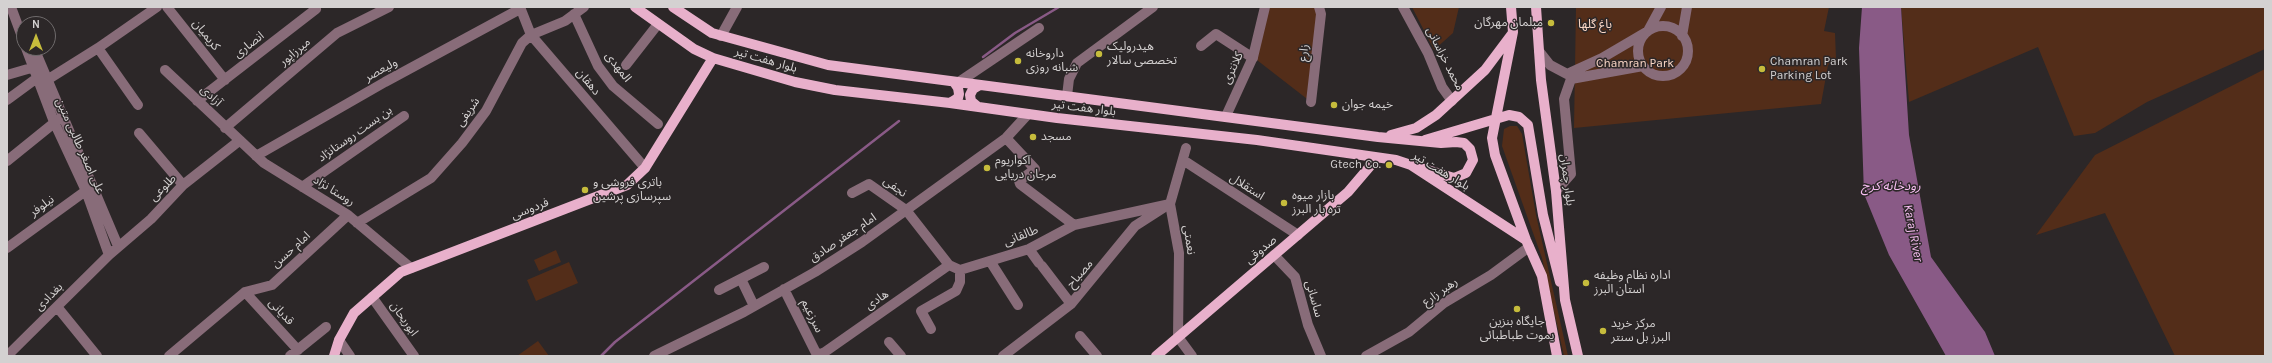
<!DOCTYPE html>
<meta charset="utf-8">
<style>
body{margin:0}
#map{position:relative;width:2272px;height:363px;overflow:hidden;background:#2c2728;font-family:Karla,sans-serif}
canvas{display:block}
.frame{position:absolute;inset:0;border:8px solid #d4d1d1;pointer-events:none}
.north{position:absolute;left:16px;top:16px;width:40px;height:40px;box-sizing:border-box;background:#2c2728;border:1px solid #6f6b6c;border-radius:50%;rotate:0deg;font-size:11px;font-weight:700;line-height:16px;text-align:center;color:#d4d1d1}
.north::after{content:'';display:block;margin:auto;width:14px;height:18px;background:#c6bc3c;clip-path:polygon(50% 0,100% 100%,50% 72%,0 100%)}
</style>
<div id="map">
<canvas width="2272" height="363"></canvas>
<div class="frame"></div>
<div class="north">N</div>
</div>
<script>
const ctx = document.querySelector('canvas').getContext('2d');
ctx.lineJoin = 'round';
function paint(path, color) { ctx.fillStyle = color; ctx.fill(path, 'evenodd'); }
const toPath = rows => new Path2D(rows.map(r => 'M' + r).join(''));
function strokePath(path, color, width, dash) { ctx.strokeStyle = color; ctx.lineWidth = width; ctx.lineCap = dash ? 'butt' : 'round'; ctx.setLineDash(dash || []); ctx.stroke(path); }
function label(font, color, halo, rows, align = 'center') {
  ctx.font = font + ' Karla,"Noto Sans Arabic",sans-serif'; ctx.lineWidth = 3; ctx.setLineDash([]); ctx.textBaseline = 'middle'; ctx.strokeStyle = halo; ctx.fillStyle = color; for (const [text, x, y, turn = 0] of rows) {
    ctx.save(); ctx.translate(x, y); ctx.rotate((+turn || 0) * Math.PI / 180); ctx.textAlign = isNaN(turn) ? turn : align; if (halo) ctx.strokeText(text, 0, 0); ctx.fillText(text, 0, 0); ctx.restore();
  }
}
paint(toPath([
 [1265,7,1319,7,1311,102,1253,57],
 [1412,7,1459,7,1453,33,1434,50],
 [1576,7,1829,7,1824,31,1835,33,1836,59,1828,65,1821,104,1574,128],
 [1901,7,2265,7,2265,49,2147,102,2095,133,2074,136,2038,47,1909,102],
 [2265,69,2265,356,2175,356,2105,213,2036,235,2095,155],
 [1510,126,1517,126,1522,134,1536,215,1568,356,1564,356,1542,258,1502,146,1504,129],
 [556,250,561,262,539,271,534,260],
 [569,262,578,283,536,301,527,280],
 [538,341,549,356,517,356]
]), '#532d19');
paint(toPath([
 [1862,7,1901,7,1909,135,1931,257,1985,332,1995,356,1946,356,1889,255,1864,194,1859,48]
]), '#895a86');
strokePath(toPath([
 [983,57,1015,33,1059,7],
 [601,356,615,342,899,121]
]), '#895a86', 2.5);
strokePath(toPath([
 [11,7,24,42],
 [167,7,225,80],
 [520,7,531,35,645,168],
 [1403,7,1428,53,1442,87,1452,101],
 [574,14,598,66,613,86,658,124],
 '1638 51a25 25 0 1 1 50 0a25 25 0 1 1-50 0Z',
 [721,36,737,7],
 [1682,36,1687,7],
 [1201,46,1216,34,1253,58],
 [26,48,54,122,86,191,109,255],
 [34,48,118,246],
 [98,48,138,105],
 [1539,51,1550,65,1567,74,1602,58,1648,31,1661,7],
 [626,65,658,24],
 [165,70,264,163,348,215,411,268],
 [7,75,38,66],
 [1571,79,1643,66],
 [959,82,1039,28],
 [1067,96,1069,79,1077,63,1153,7],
 [7,100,37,78,47,80,98,48,157,7],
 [197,101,316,9,315,7],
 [1311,102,1321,14,1319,7],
 [1226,116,1253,57,1265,7],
 [225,128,337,33,389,7],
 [139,133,183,185],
 [1006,138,1035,169,1019,181,1020,184,1074,225],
 [1186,148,1170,204,1179,253,1178,337,1192,356],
 [256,156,385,82,520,9],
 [1183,160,1298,235],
 [7,161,59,119],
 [302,187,404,116],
 [1556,191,1571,174,1564,99,1571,79],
 [852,193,869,184,906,210,949,265,960,270,1029,249,1074,225,1170,204],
 [357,223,431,178,462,143,486,111,522,43,531,35,565,21,584,7],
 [7,248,91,187],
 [1029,249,1039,263],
 [1274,255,1295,277,1308,325,1321,356],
 [990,261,1018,305],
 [1042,266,1071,304],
 [741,279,754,306],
 [784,289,816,353,822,354,949,265],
 [719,290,764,267],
 [245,292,298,350],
 [372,297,414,356],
 [58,308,97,356],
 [931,329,921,311,956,291,960,282,960,270],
 [1080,336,1097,356],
 [339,340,350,356],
 [889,342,901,356],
 [7,356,109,255,151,219,183,185,239,141],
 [169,356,245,292,272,285,348,215],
 [290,356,326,327],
 [654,356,744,312,815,272,862,242,1006,138,1028,114],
 [1003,356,1071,304,1135,226,1163,208],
 [1366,356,1409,332,1444,303,1491,275,1529,247]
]), '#886c79', 10);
strokePath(toPath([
 [635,7,694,49,713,58,795,82,835,90,950,103,1057,118,1257,140,1396,160,1411,165,1526,240],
 [673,7,712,33,828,65,1378,137,1441,143,1456,142,1464,143,1470,149,1473,160,1466,173,1454,178,1421,168],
 [1511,7,1513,32,1492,138,1495,155,1526,240,1542,276,1557,356],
 [1536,7,1541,80,1556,191,1565,300,1578,356],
 [950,103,958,98,959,94,958,88,954,82],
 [977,106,971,101,970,95,973,89,980,85],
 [1391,135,1416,128,1436,115,1485,70,1512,34],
 [1425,140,1509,115,1519,117,1528,125,1543,215,1560,282],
 [334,356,339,340,354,313,401,272,627,185,645,168,713,58],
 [1156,356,1348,192,1377,158]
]), '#e8b0cb', 10);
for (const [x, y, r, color] of [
 [1551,23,4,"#c6bc3c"],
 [1099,54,4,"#c6bc3c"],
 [1018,61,4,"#c6bc3c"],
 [1762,69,4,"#c6bc3c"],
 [1334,105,4,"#c6bc3c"],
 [1033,137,4,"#c6bc3c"],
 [1389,165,4,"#c6bc3c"],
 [987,168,4,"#c6bc3c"],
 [585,190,4,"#c6bc3c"],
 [1284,203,4,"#c6bc3c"],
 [1586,283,4,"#c6bc3c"],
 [1517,309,4,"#c6bc3c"],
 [1603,331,4,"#c6bc3c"]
]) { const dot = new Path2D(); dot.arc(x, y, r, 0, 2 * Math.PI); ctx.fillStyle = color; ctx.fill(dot); strokePath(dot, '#2c2728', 1.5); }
label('12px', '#d4d1d1', '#2c2728', [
 ["مبلمان مهرگان",1543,23,"right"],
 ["هیدرولیک",1107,47],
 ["تخصصی سالار",1107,61],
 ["داروخانه",1026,54],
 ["شبانه روزی",1026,68],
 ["Chamran Park",1770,62],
 ["Parking Lot",1770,76],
 ["خیمه جوان",1342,105],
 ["مسجد",1041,137],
 ["آکواریوم",995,161],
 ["مرجان دریایی",995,175],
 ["Gtech Co.",1381,165,"right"],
 ["باتری فروشی و",593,183],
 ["سپرسازی پرشین",593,197],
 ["بازار میوه",1292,196],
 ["تره بار البرز",1292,210],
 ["اداره نظام وظیفه",1594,276],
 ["استان البرز",1594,290],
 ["جایگاه بنزین",1517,322,"center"],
 ["یموت طباطبائی",1517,336,"center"],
 ["مرکز خرید",1611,324],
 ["البرز بل سنتر",1611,338]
], 'left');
label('12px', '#fbd7c6', '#2c2728', [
 ["باغ گلها",1595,25],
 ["Chamran Park",1635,64]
]);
label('12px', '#d4d1d1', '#2c2728', [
 ["کریمیان",206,35,51],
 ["انصاری",249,45,-38],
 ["میرزاپور",295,52,-40],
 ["زارع",1304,53,-84],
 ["محمد خراسانی",1445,59,63],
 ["بلوار هفت تیر",766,60,16],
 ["المهدی",618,67,52],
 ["کلانتری",1233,68,-65],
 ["ولیعصر",381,70,-29],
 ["دهقان",588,82,50],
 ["آزادی",211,96,44],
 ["بلوار هفت تیر",1084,108,7],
 ["شریفی",468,112,-55],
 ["بن بست روستانژاد",355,134,-35],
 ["علی اصغر طالبی متین",80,146,66],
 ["بلوار هفت تیر",1441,171,31],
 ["بلوار چمران",1567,180,83],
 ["نجفی",895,187,36],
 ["استقلال",1247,187,33],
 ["طلوعی",163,188,-45],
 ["روستا نژاد",334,191,32],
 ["نیلوفر",42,206,-36],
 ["فردوسی",530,209,-21],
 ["طالقانی",1021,236,-22],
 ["امام جعفر صادق",843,238,-34],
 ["نعمتی",1189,240,82],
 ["امام حسن",291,250,-42],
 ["صدوقی",1261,250,-40],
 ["مصباح",1080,274,-49],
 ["رهبر زارع",1440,292,-35],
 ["بغدادی",49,297,-45],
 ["ساسانی",1314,299,74],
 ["هادی",877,300,-35],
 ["قدیانی",281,312,47],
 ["سرزعیم",812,316,64],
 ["ابوریحان",404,319,55]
]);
label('italic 13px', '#f8bff3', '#2c2728', [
 ["رودخانه کرج",1891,186],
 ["Karaj River",1913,233,79]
]);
</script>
